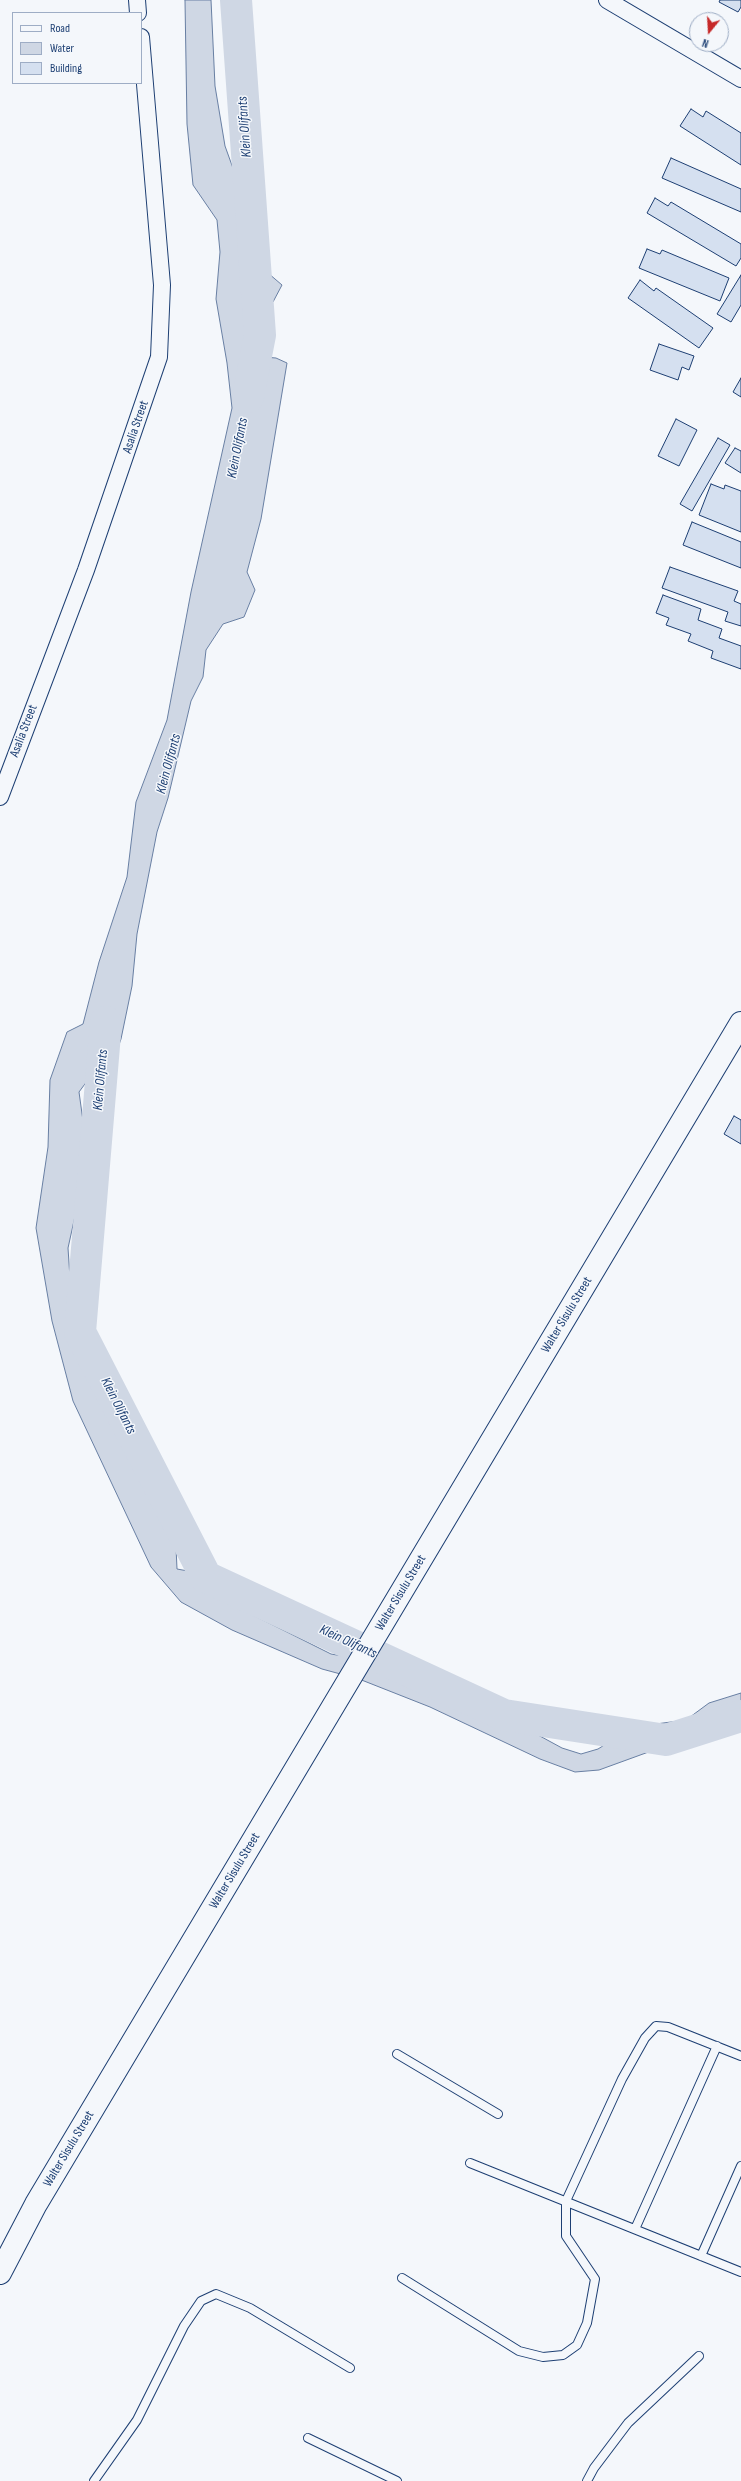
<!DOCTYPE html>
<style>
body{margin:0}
#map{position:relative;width:741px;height:2481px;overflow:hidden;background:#f4f7fb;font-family:"Sofia Sans Condensed",sans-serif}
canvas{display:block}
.legend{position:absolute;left:12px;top:12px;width:130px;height:72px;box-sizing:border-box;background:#f4f7fb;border:1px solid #9eadc5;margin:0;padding:5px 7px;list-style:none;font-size:12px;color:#1d3f73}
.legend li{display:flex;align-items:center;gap:8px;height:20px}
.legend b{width:20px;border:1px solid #9eadc5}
.north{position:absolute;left:689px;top:12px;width:40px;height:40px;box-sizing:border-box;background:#f4f7fb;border:1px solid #9eadc5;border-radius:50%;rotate:198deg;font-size:11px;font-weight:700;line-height:16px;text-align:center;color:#1d3f73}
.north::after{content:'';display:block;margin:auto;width:14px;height:18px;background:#c62828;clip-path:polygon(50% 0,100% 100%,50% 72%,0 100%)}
</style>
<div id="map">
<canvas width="741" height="2481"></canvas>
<ul class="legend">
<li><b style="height:5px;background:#f4f7fb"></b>Road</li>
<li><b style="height:11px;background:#cfd7e4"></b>Water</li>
<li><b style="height:11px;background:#d5e0f0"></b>Building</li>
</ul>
<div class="north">N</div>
</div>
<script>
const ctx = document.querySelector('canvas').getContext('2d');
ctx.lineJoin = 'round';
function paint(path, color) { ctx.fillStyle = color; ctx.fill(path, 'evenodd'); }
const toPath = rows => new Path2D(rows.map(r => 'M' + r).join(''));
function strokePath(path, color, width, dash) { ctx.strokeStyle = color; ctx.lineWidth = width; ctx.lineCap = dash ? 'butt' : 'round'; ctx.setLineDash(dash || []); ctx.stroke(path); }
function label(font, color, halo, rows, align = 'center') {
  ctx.font = font + ' "Sofia Sans Condensed",sans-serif'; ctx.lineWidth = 3; ctx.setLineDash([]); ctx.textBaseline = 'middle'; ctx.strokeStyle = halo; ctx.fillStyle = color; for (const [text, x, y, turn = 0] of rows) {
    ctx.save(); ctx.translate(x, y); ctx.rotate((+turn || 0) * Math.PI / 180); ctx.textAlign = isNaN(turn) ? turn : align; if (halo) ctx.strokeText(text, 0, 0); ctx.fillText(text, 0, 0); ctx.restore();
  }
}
const water = toPath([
 [185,0,211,0,215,86,225,146,248,210,259,226,261,267,282,285,273,302,250,309,246,322,249,347,263,357,276,358,287,363,261,519,247,572,255,590,244,617,223,624,206,650,203,677,191,701,168,798,157,832,137,934,132,986,121,1039,115,1056,93,1073,79,1092,88,1157,68,1248,70,1278,90,1317,95,1344,94,1380,157,1513,176,1547,177,1569,188,1571,249,1613,331,1654,371,1661,476,1710,491,1719,527,1729,562,1748,581,1754,598,1749,633,1727,686,1720,709,1703,741,1693,741,1729,681,1749,654,1750,599,1770,575,1772,540,1759,430,1707,359,1679,322,1669,232,1630,181,1602,151,1567,73,1401,52,1321,36,1228,48,1147,50,1080,67,1032,83,1024,99,962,127,877,136,802,167,720,191,592,232,408,227,363,216,299,220,252,217,220,193,185,187,124,185,0]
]);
paint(water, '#cfd7e4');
strokePath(water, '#687fa3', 1);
strokePath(toPath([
 [236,0,260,335,248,397],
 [106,1022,80,1332,206,1577,504,1715,666,1740,741,1716]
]), '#cfd7e4', 32);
const building = toPath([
 [720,0,741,0,741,7,738,12,719,2,720,0],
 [691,109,703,117,706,111,741,133,741,165,680,126,691,109],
 [671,158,741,189,741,212,662,178,671,158],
 [655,198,668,206,671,202,741,244,741,258,736,266,647,213,655,198],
 [647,249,660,254,662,250,729,278,720,301,639,268,647,249],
 [741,275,741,305,731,322,717,314,741,275],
 [640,280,654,291,656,288,713,328,699,348,628,298,640,280],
 [659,344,694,356,689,370,682,367,678,380,650,370,659,344],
 [741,378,741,397,733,392,741,378],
 [676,419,697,430,679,466,658,456,676,419],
 [718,438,730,445,692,511,680,504,718,438],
 [735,448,741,451,741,473,725,463,735,448],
 [711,484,724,489,725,485,741,491,741,532,699,515,711,484],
 [692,522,741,542,741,568,683,545,692,522],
 [670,567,738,591,734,601,741,604,741,626,725,621,728,612,662,588,670,567],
 [663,595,701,609,698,620,722,629,719,638,741,646,741,669,711,658,713,651,688,641,691,634,666,625,669,618,656,613,663,595],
 [734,1116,741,1120,741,1144,724,1134,734,1116]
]);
paint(building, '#d5e0f0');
strokePath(building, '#1d3f73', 1);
const service = toPath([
 [397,2054,498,2114],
 [470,2163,741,2272],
 [635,2229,717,2046],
 [701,2256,741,2166],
 [402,2278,519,2351,543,2357,563,2355,577,2345,587,2323,595,2279,566,2236,566,2201,622,2079,645,2038,656,2026,668,2027,741,2056],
 [308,2438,397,2481],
 [94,2481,137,2420,184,2326,201,2301,216,2294,250,2308,350,2368],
 [587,2481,594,2468,628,2423,699,2356]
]);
const minor = toPath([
 [137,0,138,13],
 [607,0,741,79],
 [0,797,86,570,159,357,162,285,141,37]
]);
const trunk = toPath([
 [0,2273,36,2204,741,1023]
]);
strokePath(service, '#1d3f73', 10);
strokePath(minor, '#1d3f73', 18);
strokePath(trunk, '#1d3f73', 24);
strokePath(service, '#f4f7fb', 8);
strokePath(minor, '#f4f7fb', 16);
strokePath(trunk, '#f4f7fb', 22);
label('13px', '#1d3f73', '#f4f7fb', [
 ["Asalia Street",136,427,-71],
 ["Asalia Street",24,731,-69],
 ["Walter Sisulu Street",567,1315,-59],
 ["Walter Sisulu Street",401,1593,-59],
 ["Walter Sisulu Street",235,1871,-59],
 ["Walter Sisulu Street",69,2149,-59]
]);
label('italic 14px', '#1d3f73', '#f4f7fb', [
 ["Klein Olifants",245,127,-94],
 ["Klein Olifants",238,448,-79],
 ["Klein Olifants",169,764,-75],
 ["Klein Olifants",101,1080,-85],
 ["Klein Olifants",118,1406,63],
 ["Klein Olifants",348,1642,25]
]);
</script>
